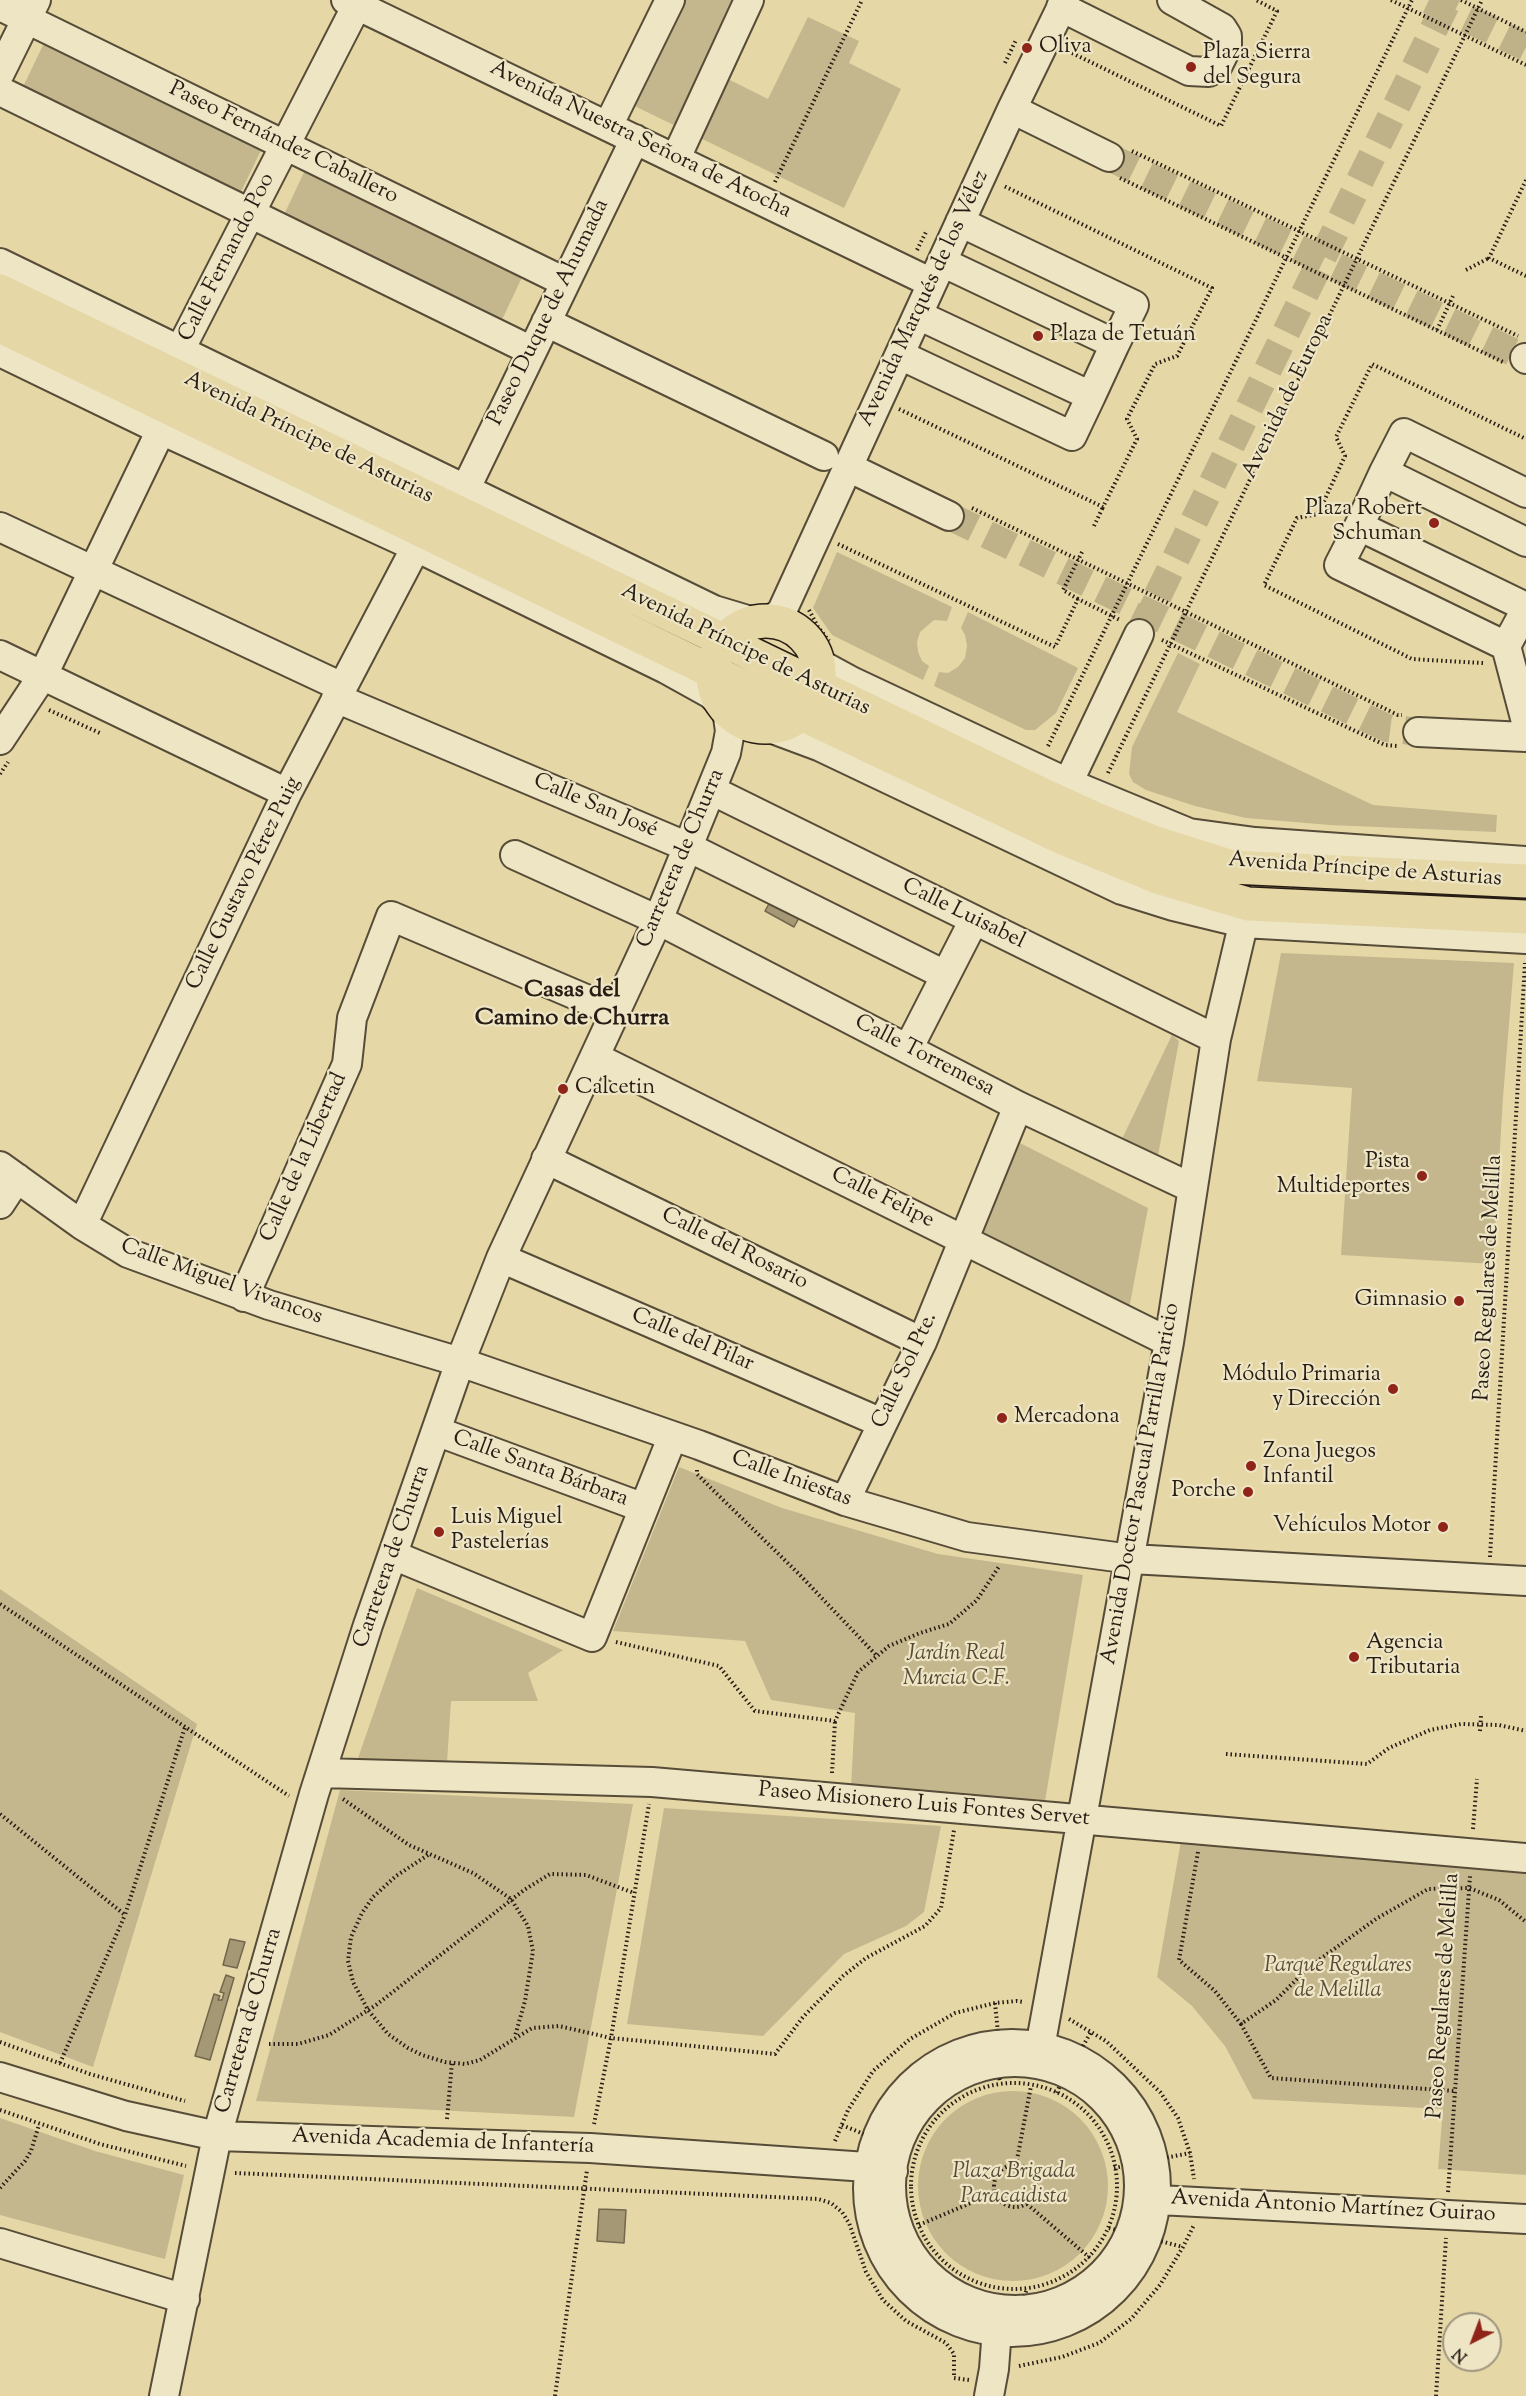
<!DOCTYPE html>
<meta charset="utf-8">
<style>
body{margin:0}
#map{position:relative;width:1526px;height:2396px;overflow:hidden;background:#e5d7a6;font-family:"Sorts Mill Goudy",serif}
canvas{display:block}
.north{position:absolute;left:1442px;top:2312px;width:60px;height:60px;box-sizing:border-box;background:#eee5c5;border:2px solid #9f957e;border-radius:50%;rotate:222deg;font-size:16px;font-weight:700;line-height:24px;text-align:center;color:#281d14}
.north::after{content:'';display:block;margin:auto;width:21px;height:27px;background:#8f2418;clip-path:polygon(50% 0,100% 100%,50% 72%,0 100%)}
</style>
<div id="map">
<canvas width="1526" height="2396"></canvas>
<div class="north">N</div>
</div>
<script>
const ctx = document.querySelector('canvas').getContext('2d');
ctx.lineJoin = 'round';
function paint(path, color) { ctx.fillStyle = color; ctx.fill(path, 'evenodd'); }
const toPath = rows => new Path2D(rows.map(r => 'M' + r).join(''));
function strokePath(path, color, width, dash) { ctx.strokeStyle = color; ctx.lineWidth = width; ctx.lineCap = dash ? 'butt' : 'round'; ctx.setLineDash(dash || []); ctx.stroke(path); }
function label(font, color, halo, rows, align = 'center') {
  ctx.font = font + ' "Sorts Mill Goudy",serif'; ctx.lineWidth = 4.5; ctx.setLineDash([]); ctx.textBaseline = 'middle'; ctx.strokeStyle = halo; ctx.fillStyle = color; for (const [text, x, y, turn = 0] of rows) {
    ctx.save(); ctx.translate(x, y); ctx.rotate((+turn || 0) * Math.PI / 180); ctx.textAlign = isNaN(turn) ? turn : align; if (halo) ctx.strokeText(text, 0, 0); ctx.fillText(text, 0, 0); ctx.restore();
  }
}
paint(toPath([
 [658,0,759,0,722,76,768,99,808,17,859,41,849,63,901,89,844,208,612,95],
 [46,39,264,144,238,198,20,93],
 [307,166,525,271,500,324,282,219],
 [837,552,952,607,947,621,934,620,920,632,917,642,918,652,922,661,929,666,923,680,832,635,813,608],
 [968,612,1078,668,1056,713,1035,730,1026,730,934,686,939,672,948,673,958,667,965,658,967,646,965,635,961,628],
 [1178,653,1200,664,1177,712,1373,805,1497,815,1496,832,1330,825,1246,818,1195,806,1146,790,1133,782,1129,774,1132,747],
 [1281,953,1514,963,1503,1097,1493,1264,1341,1255,1352,1088,1257,1081],
 [1172,1035,1179,1041,1157,1161,1120,1143],
 [1018,1142,1148,1208,1129,1309,971,1232],
 [679,1467,782,1508,938,1554,1083,1575,1045,1801,851,1787,855,1713,771,1700,745,1641,613,1631],
 [417,1588,563,1650,528,1673,538,1701,451,1701,447,1763,357,1761],
 [0,1589,197,1724,93,2067,0,2032],
 [340,1790,633,1804,574,2117,256,2101],
 [664,1808,941,1826,924,1912,906,1926,844,1954,763,2036,627,2024],
 [1181,1841,1526,1874,1526,2175,1438,2169,1443,2109,1253,2099,1225,2046,1192,2006,1157,1977],
 '918 2186a95 95 0 1 1 190 0a95 95 0 1 1-190 0Z',
 [0,2118,95,2151,184,2175,165,2259,0,2215]
]), '#c5b78d');
const water = toPath([
 [770,902,799,918,794,927,765,911,770,902],
 [230,1939,245,1942,237,1968,223,1965,230,1939],
 [226,1975,234,1978,210,2060,195,2056,214,1994,220,1996,218,2000,222,2000,224,1993,220,1992,226,1975],
 [599,2209,626,2210,624,2243,597,2241,599,2209]
]);
paint(water, '#a59874');
strokePath(water, '#73674e', 1.5);
strokePath(toPath([
 [1429,0,1526,47],
 [1109,157,1525,358],
 [949,516,1387,728,1418,732],
 [1139,634,1448,0]
]), '#bfb289', 28, [28, 14]);
const minor = toPath([
 [346,0,932,283],
 [0,6,565,282],
 [1061,7,1189,71,1209,72,1217,67,1227,47,1227,36,1222,28,1172,0],
 [0,73,36,0],
 [0,91,532,351],
 [1012,109,1109,157],
 [608,126,670,0],
 [676,158,749,0],
 [960,222,1134,305,1115,344],
 [0,263,714,610,754,622],
 [918,315,1091,396,1115,344,942,262],
 [546,322,824,456],
 [180,350,357,5],
 [0,352,161,430,416,547,666,669,711,694,724,707],
 [900,355,1072,436,1091,396],
 [1525,358,1526,359],
 [848,467,949,516],
 [466,488,635,139],
 [1526,493,1404,433,1384,472,1526,542],
 [1359,526,1384,472],
 [0,527,342,687],
 [1526,609,1506,646,1526,722],
 [771,621,782,611,1012,109,1065,0],
 [1506,646,1339,565,1359,526,1526,607],
 [0,655,287,793],
 [818,663,853,682,1068,783,1189,833,1255,842,1526,861],
 [336,698,688,847,945,975],
 [770,728,821,747,1122,890,1173,906,1243,923,1526,939],
 [1418,732,1526,737],
 [0,740,43,675,161,430],
 [1068,783,1139,634],
 [711,790,1216,1039],
 [515,855,658,920,1018,1106,1192,1188],
 [908,1049,974,920],
 [595,1057,1169,1342],
 [546,1159,922,1342],
 [0,1166,82,1225,128,1253,269,1305,460,1362,699,1445,845,1501,967,1537,1131,1559,1526,1581],
 [0,1204,17,1178],
 [82,1225,287,793,416,547],
 [501,1258,882,1423],
 [244,1297,347,1064,352,1018,391,916,616,1012],
 [436,1431,644,1508],
 [845,1501,922,1342,1018,1106],
 [393,1555,592,1637,672,1438],
 [321,1773,652,1782,1526,1858],
 '868 2188a144 144 0 1 1 288 0a144 144 0 1 1-288 0Z',
 '891 2186a124 124 0 1 1 248 0a124 124 0 1 1-248 0Z',
 [1037,2064,1169,1342,1216,1039,1248,904],
 [0,2077,126,2116,217,2136,590,2148,867,2167,893,2171],
 [1139,2199,1526,2219],
 [0,2243,185,2299],
 [164,2396,217,2136,314,1794,368,1625,460,1362,501,1258,658,920,726,753,730,731,727,710],
 [989,2396,994,2369,998,2315]
]);
const major = toPath([
 [0,291,1052,799,1096,819,1156,843,1232,867,1526,881],
 [0,326,713,672,1065,839,1160,878,1248,904,1526,917],
 '713 674a53 53 0 1 1 106 0a53 53 0 1 1-106 0Z'
]);
strokePath(minor, '#574c38', 32);
strokePath(major, '#281d14', 36);
strokePath(toPath([
 [1391,0,1526,65],
 [1461,0,1526,32],
 [1068,51,1221,126,1277,11,1256,0],
 [1005,63,1016,40],
 [1132,151,1518,336],
 [1120,178,1503,362],
 [1526,180,1489,258,1526,276],
 [775,182,862,0],
 [917,250,926,232],
 [1466,270,1489,258],
 [1437,330,1453,296],
 [899,409,1103,507,1137,439,1127,419,1155,364,1177,356,1212,288,1004,186],
 [972,508,1398,715,1402,715],
 [1094,526,1103,507],
 [838,544,1055,647,1078,599,1120,620],
 [1078,599,1063,590,1082,552],
 [809,610,818,627,829,641],
 [1162,640,1385,745,1398,746],
 [1483,663,1412,659,1264,585,1297,518,1318,514,1345,456,1336,437,1372,364,1526,439],
 [49,710,102,734],
 [1048,746,1412,0],
 [1108,773,1482,0],
 [0,774,8,762],
 [697,1470,697,1474,712,1489,799,1574,877,1656],
 [1490,1557,1525,963],
 [0,1604,289,1796],
 [616,1642,719,1666,755,1711,835,1721,858,1672,889,1646,920,1633,949,1624,977,1600,1000,1565],
 [1480,1731,1481,1716],
 [1226,1754,1367,1764,1389,1748,1430,1730,1461,1724,1499,1725,1526,1731],
 [832,1773,835,1721],
 [343,1799,409,1845,473,1873,511,1899,528,1926,533,1951,525,2001,515,2036],
 [0,1814,125,1915,185,1727],
 [1473,1829,1477,1779],
 [1198,1852,1179,1960,1215,1991,1241,2024,1276,2000,1309,1967,1376,1919,1428,1889,1469,1888,1499,1900,1526,1922],
 [428,1855,396,1876,373,1897,362,1913,351,1937,348,1961,353,1982,368,2010,388,2034,408,2048,422,2055,445,2062,465,2064,480,2060,532,2028,559,2026,611,2038,649,1804],
 [995,2003,999,2043,996,2063,1000,2082],
 [1069,2019,1106,2041,1160,2092,1178,2118,1190,2153,1194,2179],
 [1241,2024,1271,2078,1455,2091],
 [0,2042,90,2074,185,2101],
 [269,2044,298,2044,329,2035,376,2005,524,1890,550,1874,586,1875,634,1893],
 [60,2063,125,1915],
 '911 2186a103 103 0 1 1 206 0a103 103 0 1 1-206 0Z',
 [1057,2093,1065,2072,1076,2058,1091,2032],
 [0,2110,100,2144,186,2166],
 [447,2119,452,2063],
 [594,2124,611,2038,775,2054,803,2017,843,1976,866,1958,925,1926,941,1908,954,1830],
 [842,2125,890,2145],
 [835,2141,848,2110,873,2071,910,2039,955,2013,995,2003,1017,2001,1023,2002],
 '994 2186a21 21 0 1 1 42 0a21 21 0 1 1-42 0Z',
 [1016,2165,1031,2086],
 [1114,2168,1190,2153],
 [235,2173,818,2199,831,2203,842,2212,849,2223,866,2272,883,2300,906,2321,946,2343,954,2354,954,2378,969,2380],
 [0,2188,25,2161,31,2151,39,2125],
 [1448,2192,1470,1876],
 [1027,2204,1090,2258],
 [919,2225,994,2193],
 [1109,2228,1183,2247],
 [1021,2305,1027,2289],
 [1019,2366,1062,2357,1099,2343,1131,2319,1160,2285,1183,2247,1194,2225],
 [555,2396,587,2170],
 [1436,2396,1446,2238]
]), '#281d14', 4, [1.5, 3]);
strokePath(minor, '#eee5c5', 28);
strokePath(major, '#e5d7a6', 33);
for (const [x, y, r, color] of [
 [1027,48,6,"#8f2418"],
 [1191,67,6,"#8f2418"],
 [1038,336,6,"#8f2418"],
 [1434,523,6,"#8f2418"],
 [563,1089,6,"#8f2418"],
 [1422,1176,6,"#8f2418"],
 [1459,1301,6,"#8f2418"],
 [1393,1389,6,"#8f2418"],
 [1002,1418,6,"#8f2418"],
 [1251,1466,6,"#8f2418"],
 [1248,1492,6,"#8f2418"],
 [1443,1527,6,"#8f2418"],
 [439,1532,6,"#8f2418"],
 [1354,1657,6,"#8f2418"]
]) { const dot = new Path2D(); dot.arc(x, y, r, 0, 2 * Math.PI); ctx.fillStyle = color; ctx.fill(dot); strokePath(dot, '#eee5c5', 2); }
label('22px', '#281d14', '#eee5c5', [
 ["Oliva",1039,48],
 ["Plaza Sierra",1203,54],
 ["del Segura",1203,79],
 ["Plaza de Tetuán",1050,336],
 ["Plaza Robert",1422,510,"right"],
 ["Schuman",1422,535,"right"],
 ["Calcetin",575,1089],
 ["Pista",1410,1163,"right"],
 ["Multideportes",1410,1188,"right"],
 ["Gimnasio",1447,1301,"right"],
 ["Módulo Primaria",1381,1376,"right"],
 ["y Dirección",1381,1401,"right"],
 ["Mercadona",1014,1418],
 ["Zona Juegos",1263,1453],
 ["Infantil",1263,1478],
 ["Porche",1236,1492,"right"],
 ["Luis Miguel",451,1519],
 ["Pastelerías",451,1544],
 ["Vehículos Motor",1431,1527,"right"],
 ["Agencia",1366,1644],
 ["Tributaria",1366,1669]
], 'left');
label('22px', '#281d14', '#eee5c5', [
 ["Avenida Nuestra Señora de Atocha",640,141,26],
 ["Paseo Fernández Caballero",283,144,26],
 ["Calle Fernando Poo",228,258,-63],
 ["Avenida Marqués de los Vélez",925,299,-65],
 ["Paseo Duque de Ahumada",550,313,-64],
 ["Avenida de Europa",1289,397,-64],
 ["Avenida Príncipe de Asturias",308,439,26],
 ["Avenida Príncipe de Asturias",745,651,26],
 ["Calle San José",595,807,23],
 ["Carretera de Churra",682,859,-67],
 ["Avenida Príncipe de Asturias",1365,871,4],
 ["Calle Gustavo Pérez Puig",245,884,-64],
 ["Calle Luisabel",963,915,26],
 ["Calle Torremesa",924,1057,27],
 ["Calle de la Libertad",305,1158,-66],
 ["Calle Felipe",882,1199,26],
 ["Calle del Rosario",734,1250,26],
 ["Paseo Regulares de Melilla",1490,1278,-87],
 ["Calle Miguel Vivancos",221,1283,20],
 ["Calle del Pilar",692,1341,23],
 ["Calle Sol Pte.",906,1371,-65],
 ["Calle Santa Bárbara",540,1470,20],
 ["Calle Iniestas",791,1480,20],
 ["Avenida Doctor Pascual Parrilla Paricio",1142,1484,-80],
 ["Carretera de Churra",393,1557,-71],
 ["Paseo Misionero Luis Fontes Servet",924,1806,5],
 ["Paseo Regulares de Melilla",1445,1996,-86],
 ["Carretera de Churra",250,2021,-74],
 ["Avenida Academia de Infantería",443,2143,2],
 ["Avenida Antonio Martínez Guirao",1333,2208,3]
]);
label('italic 22px', '#574b38', '#eee5c5', [
 ["Jardín Real",956,1655],
 ["Murcia C.F.",956,1680],
 ["Parque Regulares",1338,1967],
 ["de Melilla",1338,1992],
 ["Plaza Brigada",1014,2173],
 ["Paracaidista",1014,2198]
]);
label('bold 24px', '#281d14', '#eee5c5', [
 ["Casas del",572,992],
 ["Camino de Churra",572,1020]
]);
</script>
